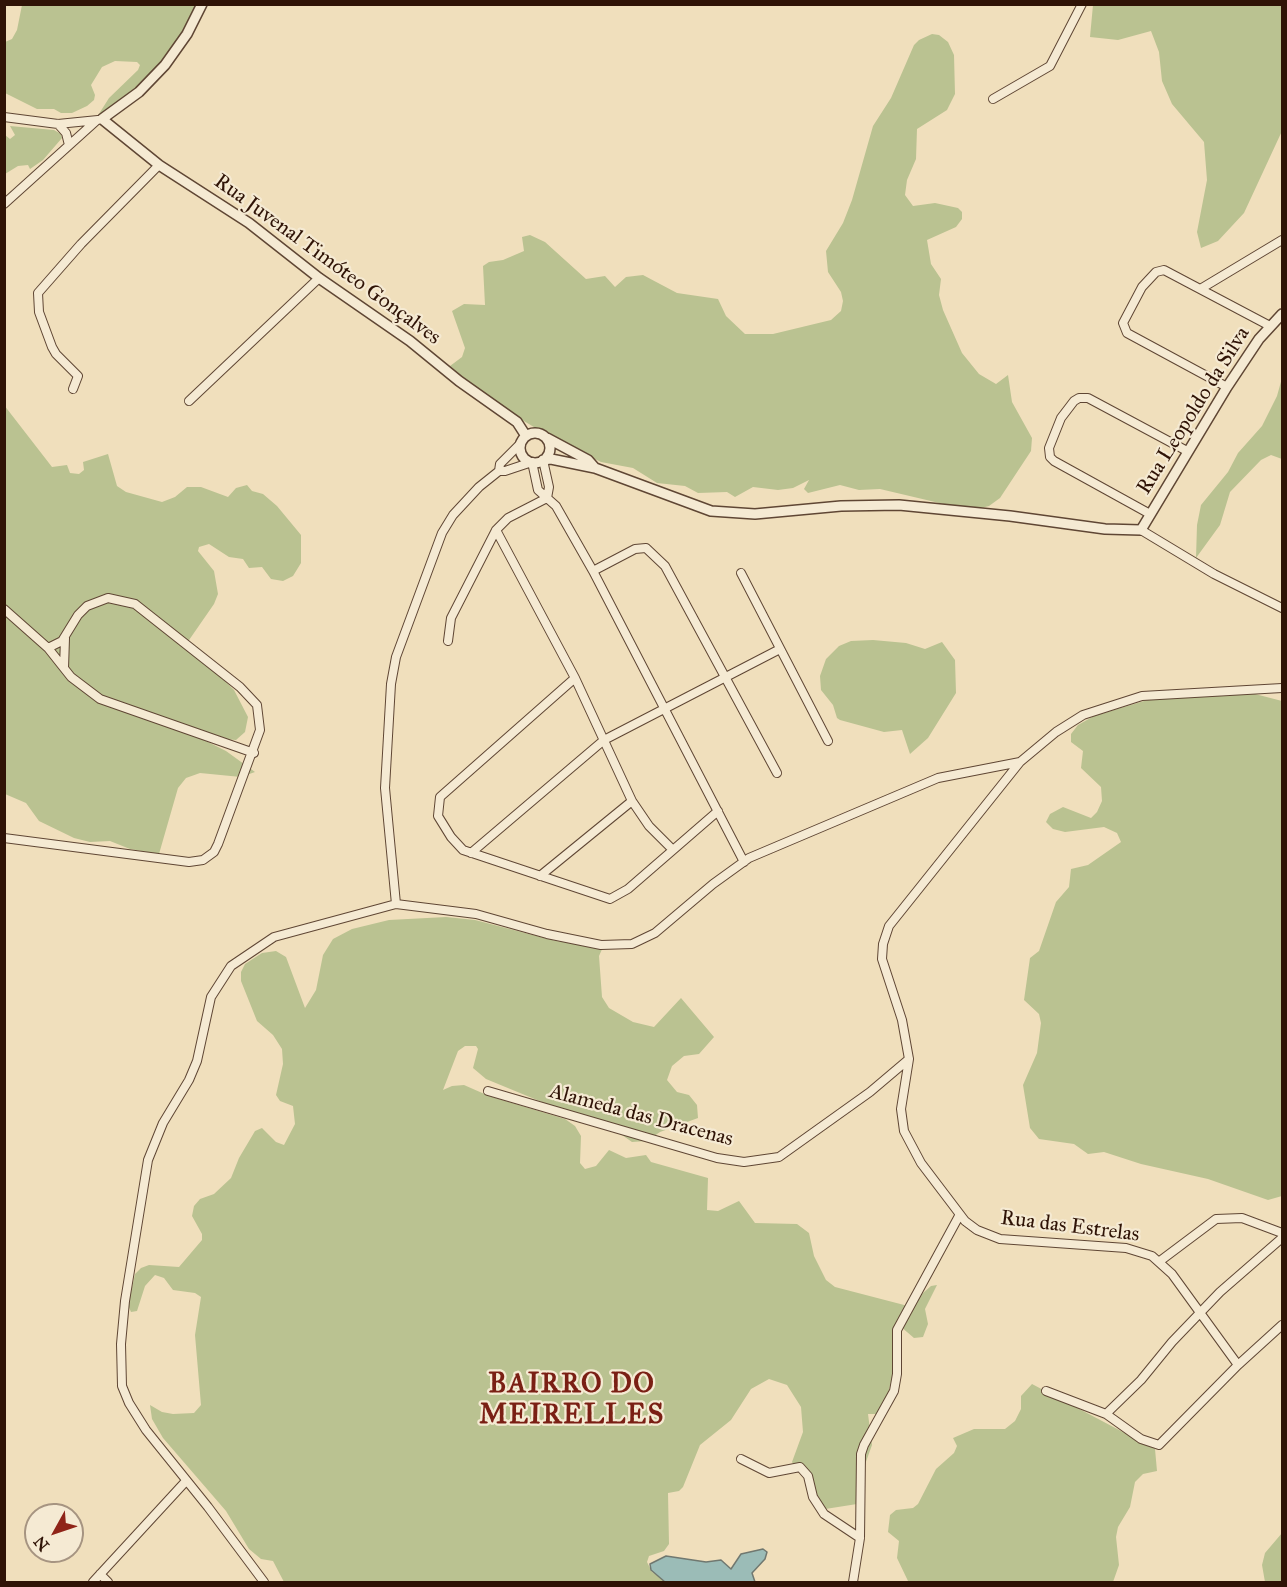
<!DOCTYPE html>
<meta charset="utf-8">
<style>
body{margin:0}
#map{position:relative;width:1287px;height:1587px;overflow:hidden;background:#f0dfbc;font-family:"IM FELL Great Primer",serif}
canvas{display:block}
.frame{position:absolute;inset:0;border:6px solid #2f1306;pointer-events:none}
.north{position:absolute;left:24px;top:1503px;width:60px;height:60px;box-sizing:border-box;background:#f5ead3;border:2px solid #a69481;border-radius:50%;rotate:230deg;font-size:16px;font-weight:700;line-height:24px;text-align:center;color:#2f1306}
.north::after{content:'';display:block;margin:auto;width:21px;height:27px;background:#8f2418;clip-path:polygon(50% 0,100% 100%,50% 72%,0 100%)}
</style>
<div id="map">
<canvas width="1287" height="1587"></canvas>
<div class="frame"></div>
<div class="north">N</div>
</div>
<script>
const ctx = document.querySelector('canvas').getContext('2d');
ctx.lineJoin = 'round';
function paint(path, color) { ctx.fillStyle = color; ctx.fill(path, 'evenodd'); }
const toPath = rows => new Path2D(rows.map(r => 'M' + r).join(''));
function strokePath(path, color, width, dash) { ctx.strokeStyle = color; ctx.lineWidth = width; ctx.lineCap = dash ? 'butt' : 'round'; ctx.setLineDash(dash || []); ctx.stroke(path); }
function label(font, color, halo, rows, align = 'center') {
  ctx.font = font + ' "IM FELL Great Primer",serif'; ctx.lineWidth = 4.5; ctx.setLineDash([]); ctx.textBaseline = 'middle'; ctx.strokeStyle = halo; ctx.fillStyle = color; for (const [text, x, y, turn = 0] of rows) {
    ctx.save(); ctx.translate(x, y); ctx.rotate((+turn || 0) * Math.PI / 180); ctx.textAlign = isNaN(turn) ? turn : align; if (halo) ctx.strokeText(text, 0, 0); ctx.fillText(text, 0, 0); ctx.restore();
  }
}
paint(toPath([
 [22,5,201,5,173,59,123,110,108,117,97,117,109,98,138,70,140,65,137,62,115,61,102,67,91,85,95,95,94,100,87,106,72,113,61,113,54,109,37,109,5,93,5,42,12,39,17,30],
 [1093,5,1282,5,1282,131,1244,213,1218,241,1201,248,1197,232,1207,180,1204,142,1172,104,1162,81,1159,52,1151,31,1118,40,1090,37],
 [932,34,939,35,948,42,954,55,955,94,947,110,917,129,916,159,907,180,905,195,913,206,935,203,958,208,962,212,962,219,956,227,927,240,931,264,941,279,939,295,943,310,962,353,979,374,996,384,1008,375,1012,402,1032,438,1031,451,1000,498,989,506,977,509,952,506,880,489,859,490,840,485,808,493,804,489,809,480,793,488,778,490,753,487,735,497,727,492,698,493,685,486,657,483,633,468,601,462,559,442,492,402,450,366,462,357,465,348,452,311,464,304,485,305,483,266,489,262,503,260,524,251,522,237,530,235,545,242,586,279,605,276,615,287,626,277,643,275,677,293,718,299,726,316,745,334,773,334,831,320,841,311,843,301,841,292,828,272,826,251,843,223,852,200,873,126,891,98,914,45,919,40],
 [10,126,54,130,61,134,62,138,43,160,30,169,28,165,18,166,5,174,5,135,10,139,15,135],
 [1282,378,1282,459,1271,455,1261,460,1230,492,1220,525,1196,558,1197,525,1201,505,1228,472,1238,453,1262,426,1277,396],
 [4,405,52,467,67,465,70,473,79,474,84,470,83,462,108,454,117,486,126,492,162,502,175,497,187,487,201,487,228,497,236,488,247,485,252,491,263,494,277,506,301,535,301,563,293,576,283,581,271,579,262,567,249,568,243,559,229,557,209,544,199,547,198,551,214,571,218,594,214,604,187,643,234,690,248,717,245,732,236,740,198,737,226,751,255,772,241,777,200,773,186,778,178,788,159,854,130,849,110,841,90,842,74,838,39,821,26,803,5,794],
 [873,640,906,643,925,649,942,642,955,660,956,693,928,738,910,754,902,730,884,732,840,720,837,718,833,705,821,690,820,676,826,659,839,646,851,641],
 [1255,694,1282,701,1282,1196,1268,1200,1208,1179,1141,1164,1104,1152,1088,1154,1074,1144,1039,1139,1030,1128,1023,1085,1037,1053,1041,1023,1039,1014,1024,1000,1030,958,1039,951,1056,902,1069,887,1071,869,1088,865,1121,842,1117,833,1104,827,1065,832,1053,829,1046,822,1050,814,1063,807,1091,818,1097,812,1102,801,1101,787,1081,768,1083,751,1071,742,1071,734,1078,725,1094,716,1154,698],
 [446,917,475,920,556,941,603,947,599,956,602,997,609,1008,633,1022,654,1027,681,998,714,1037,699,1054,684,1056,672,1066,667,1080,677,1092,689,1095,697,1105,698,1118,660,1132,647,1141,632,1142,622,1135,486,1079,473,1068,478,1049,476,1046,465,1046,458,1051,443,1090,452,1086,464,1085,489,1096,565,1119,575,1126,581,1136,580,1163,585,1169,596,1166,609,1150,626,1158,646,1155,651,1162,708,1178,707,1210,718,1211,739,1201,755,1223,797,1224,809,1233,814,1256,826,1280,835,1287,908,1306,931,1286,937,1285,925,1309,928,1324,923,1337,914,1338,900,1326,898,1353,883,1414,868,1414,872,1445,863,1470,857,1504,819,1510,814,1503,812,1475,795,1467,792,1462,803,1432,801,1407,787,1385,769,1379,751,1389,731,1420,700,1445,683,1487,679,1491,668,1493,669,1544,664,1551,649,1556,647,1562,652,1572,666,1582,284,1582,273,1561,261,1559,249,1549,226,1511,163,1438,152,1419,150,1405,162,1412,173,1414,194,1413,201,1405,195,1335,201,1297,195,1293,173,1290,164,1278,155,1275,145,1286,137,1311,131,1312,128,1305,135,1274,141,1268,149,1265,179,1267,202,1240,202,1234,192,1216,194,1206,200,1199,214,1194,231,1178,239,1158,255,1131,262,1128,276,1142,284,1145,295,1124,293,1106,280,1101,276,1095,283,1064,282,1049,273,1035,257,1021,241,981,241,972,245,964,262,953,276,951,286,957,305,1008,316,990,323,955,333,939,352,929,389,920],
 [1032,1384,1155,1449,1157,1471,1143,1474,1135,1482,1130,1507,1118,1527,1116,1537,1119,1565,1113,1582,908,1581,897,1558,899,1541,888,1532,890,1515,896,1510,913,1508,918,1504,936,1469,954,1453,957,1446,953,1438,974,1429,1005,1429,1015,1421,1021,1409,1021,1396],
 [1282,1533,1282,1582,1265,1582,1262,1565,1265,1553]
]), '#bac291');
const water = toPath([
 [763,1549,767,1552,765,1559,752,1573,755,1582,665,1582,651,1570,650,1564,666,1556,706,1562,721,1560,731,1569,741,1554,763,1549]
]);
paint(water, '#9bbcb7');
strokePath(water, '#707870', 1.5);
const minor = toPath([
 [993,99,1050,66,1082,4],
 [4,117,58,124,98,120],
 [58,124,66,133,69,145],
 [4,204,96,121],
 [1202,288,1282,240],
 [1227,387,1127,333,1123,323,1142,287,1156,272,1164,270,1270,326],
 [73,389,78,376,56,354,52,347,39,312,38,293,81,244,159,165],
 [189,401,319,278],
 [543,460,549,487,547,498],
 [499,471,500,464,521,443],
 [1150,514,1054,461,1050,457,1049,448,1061,418,1074,401,1079,398,1088,398,1187,451],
 [496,530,575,678,632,801,649,826,672,849],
 [1141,530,1214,574,1282,608],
 [593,571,635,549,646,548,665,566,777,773],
 [741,573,828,741],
 [4,609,48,648,62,641,78,615,87,606,108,598,135,604,240,687,257,705,260,730,218,844,214,852,203,860,189,862,4,838],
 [448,641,451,618,496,530,508,518,547,498],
 [48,648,71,677,100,699,254,753],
 [64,668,65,638],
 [575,678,440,797,438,816,451,837,463,850,610,899,628,889,718,811],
 [471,853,604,740,780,649],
 [540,876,632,801],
 [396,904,385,788,391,684,396,657,442,533,453,515,479,487,499,471,505,471,532,462,538,490,556,506,593,571,744,862],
 [909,1059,901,1109,904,1131,921,1163,965,1221,977,1230,1000,1239,1126,1248,1152,1256,1172,1274,1238,1365],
 [488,1091,717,1158,744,1162,779,1157,870,1092,909,1059,902,1020,882,959,883,944,889,926,1020,762],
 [1160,1261,1216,1219,1242,1218,1282,1233],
 [1046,1391,1106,1414,1141,1439,1159,1445,1238,1365,1282,1325],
 [1106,1414,1141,1380,1172,1342,1220,1292,1282,1238],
 [741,1459,769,1473,800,1467,808,1476,813,1497,824,1514,860,1538],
 [100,1574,108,1582],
 [93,1582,186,1481],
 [264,1582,208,1507,146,1430,129,1403,122,1386,121,1344,125,1301,148,1160,163,1123,189,1080,197,1061,211,997,231,966,274,937,396,904,476,914,547,934,601,945,632,944,655,933,713,884,749,858,938,778,1020,762,1056,732,1083,715,1142,696,1282,688],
 [853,1582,860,1538,861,1454,864,1445,894,1391,897,1374,897,1330,959,1216]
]);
const tertiary = toPath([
 [202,4,187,34,165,65,139,92,102,119,159,165,249,223,319,278,410,341,459,381,517,422,526,436],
 '520 448a15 15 0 1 1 30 0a15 15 0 1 1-30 0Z',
 [547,438,588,460,595,468],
 [543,460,551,459,595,468,711,511,755,514,841,506,899,505,1010,516,1105,529,1141,530,1227,387,1259,339,1282,314]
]);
strokePath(minor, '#5f4634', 10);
strokePath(tertiary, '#5f4634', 12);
strokePath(minor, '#f5ead3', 8);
strokePath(tertiary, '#f5ead3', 9);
label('21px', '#2f1306', '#f5ead3', [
 ["Rua Juvenal Timóteo Gonçalves",327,260,36],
 ["Rua Leopoldo da Silva",1194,411,-58],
 ["Alameda das Dracenas",641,1116,15],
 ["Rua das Estrelas",1070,1227,7]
]);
ctx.letterSpacing = '1.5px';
label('bold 27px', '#7a1f14', '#f5ead3', [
 ["BAIRRO DO",572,1385],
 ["MEIRELLES",572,1416]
]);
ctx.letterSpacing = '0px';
</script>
